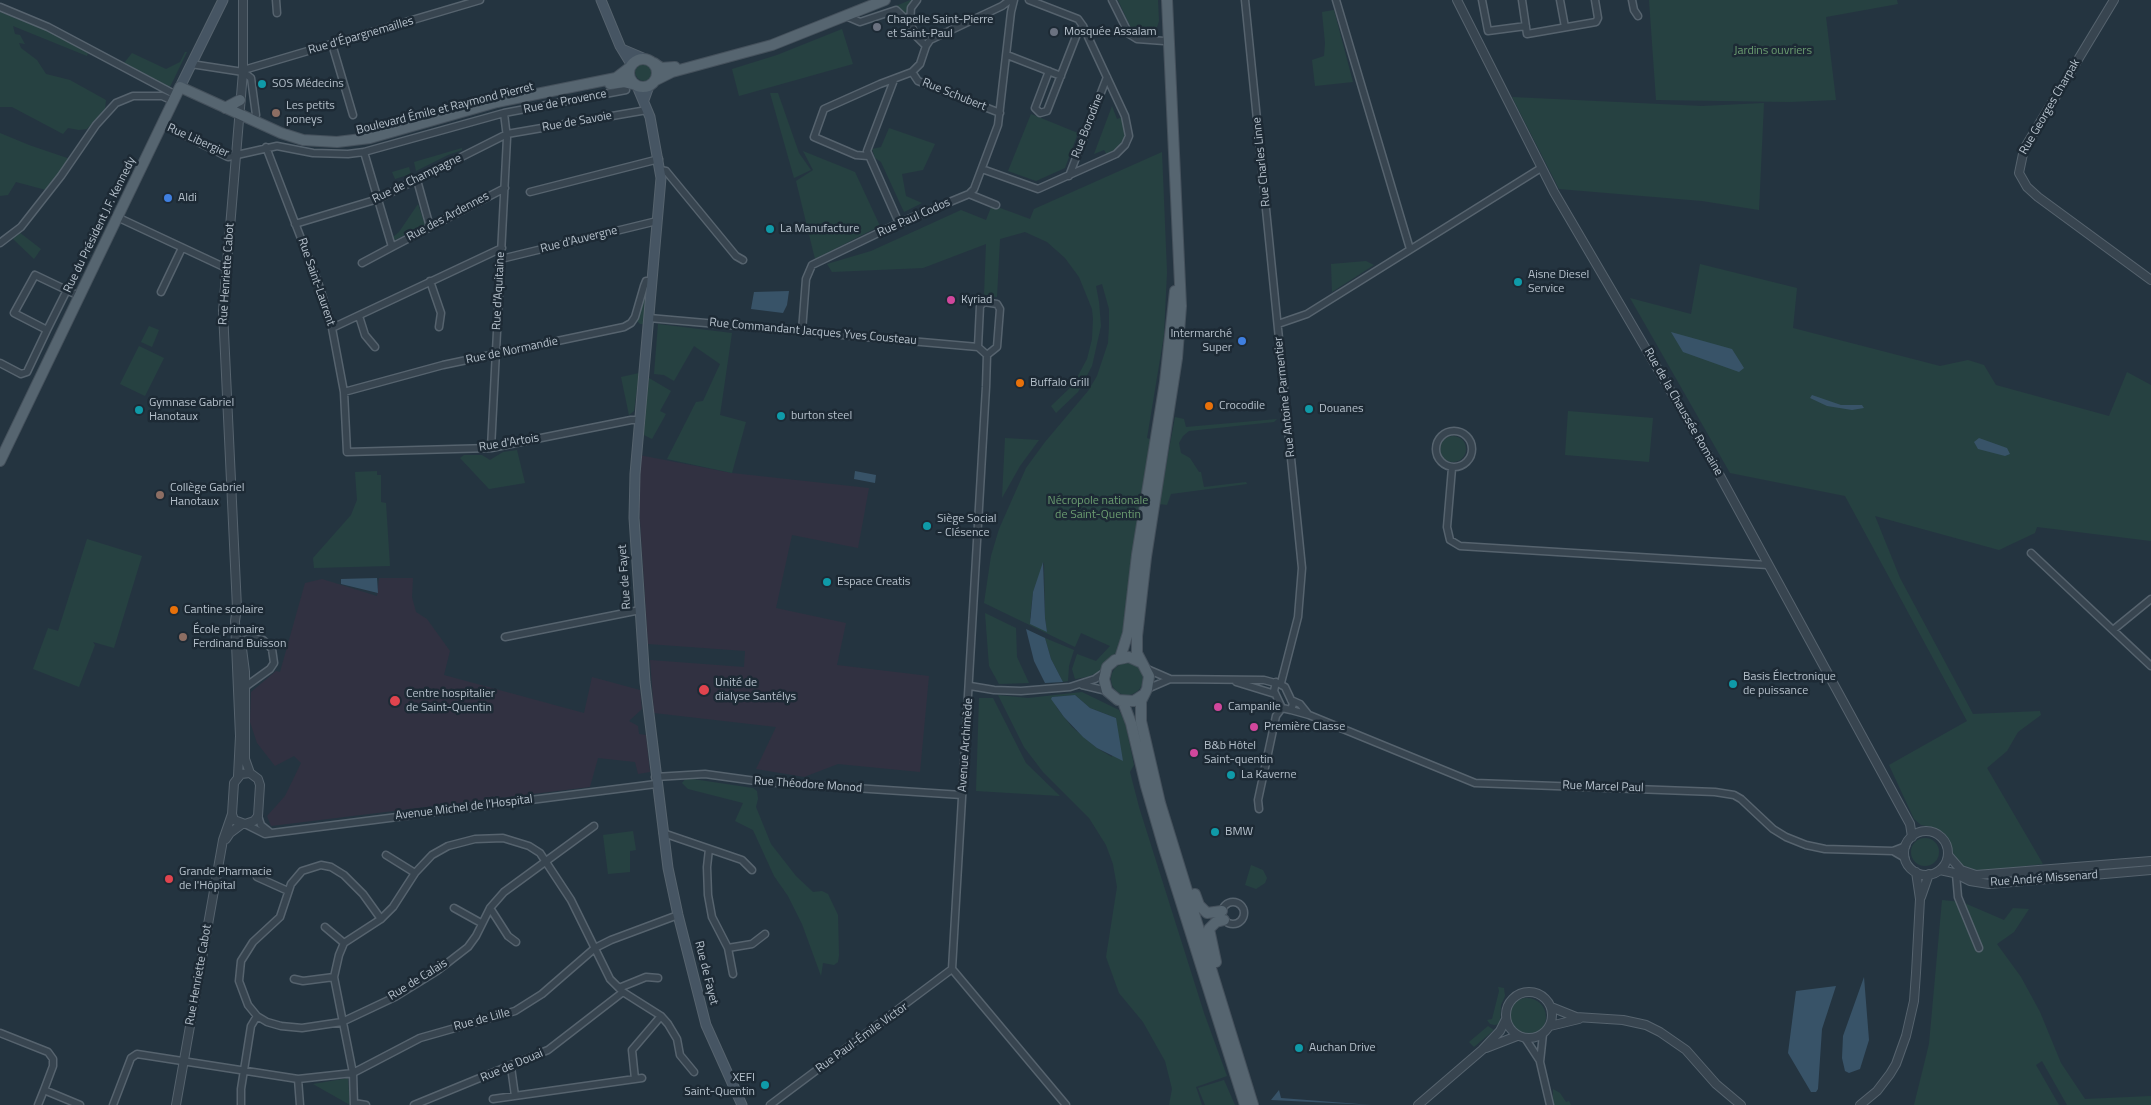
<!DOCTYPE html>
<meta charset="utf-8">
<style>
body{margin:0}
canvas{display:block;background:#243440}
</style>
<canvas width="2151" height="1105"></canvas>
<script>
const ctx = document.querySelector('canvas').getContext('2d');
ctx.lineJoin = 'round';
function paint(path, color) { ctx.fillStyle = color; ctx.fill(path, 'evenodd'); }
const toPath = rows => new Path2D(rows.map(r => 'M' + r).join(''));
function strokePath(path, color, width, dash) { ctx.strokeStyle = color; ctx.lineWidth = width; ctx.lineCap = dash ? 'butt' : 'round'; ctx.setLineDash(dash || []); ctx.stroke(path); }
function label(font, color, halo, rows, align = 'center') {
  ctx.font = font + ' "Titillium Web",sans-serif'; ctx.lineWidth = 5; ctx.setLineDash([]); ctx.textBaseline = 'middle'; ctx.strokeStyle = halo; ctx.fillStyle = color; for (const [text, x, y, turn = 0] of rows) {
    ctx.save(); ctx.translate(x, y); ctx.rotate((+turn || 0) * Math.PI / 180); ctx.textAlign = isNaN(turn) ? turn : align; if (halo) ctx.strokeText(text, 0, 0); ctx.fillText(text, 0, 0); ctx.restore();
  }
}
paint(toPath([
 [639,455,732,473,869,488,858,548,792,535,776,608,846,623,837,665,929,676,920,772,838,764,804,777,756,769,776,727,654,713,650,660,744,667,745,651,648,644,639,505],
 [379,578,413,578,412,597,416,612,427,619,450,651,444,675,584,713,592,677,640,690,642,709,629,721,638,726,639,734,646,735,650,772,638,774,635,762,598,758,590,787,271,826,267,816,285,796,301,763,294,756,275,766,257,743,250,722,251,692,276,671,280,672,305,583,322,579,377,596]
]), '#313141');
paint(toPath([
 [910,0,915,0,910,5,907,15,898,9,889,9],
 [1118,0,1158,0,1159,21,1157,27,1146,34,1136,32,1130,26],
 [1649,0,1897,0,1898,4,1826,17,1836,100,1789,102,1656,100],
 [1334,10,1353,82,1315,86,1312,60,1324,56,1325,43,1322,12],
 [0,12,46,30,88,53,87,56,13,26,15,34,20,35,25,44,19,43,21,48,37,60,46,74,70,80,106,100,105,109,87,129,79,130,68,128,63,134,12,107,0,107],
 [842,29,853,64,739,96,732,69,777,55],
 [185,52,187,52,170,87,124,63,132,53,166,69,180,62],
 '635 72a9 9 0 1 1 18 0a9 9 0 1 1-18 0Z',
 [770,93,778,93,799,153,811,170,794,178],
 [1512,97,1702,106,1764,103,1759,210,1702,201,1559,189],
 [1112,106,1117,119,1123,117,1125,138,1120,147,1111,154,1107,155,1104,150,1094,154],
 [1031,114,1078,133,1065,168,1036,181,1008,171],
 [889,128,935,144,923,170,902,174,906,196,922,203,904,212,881,162,875,158,872,149,881,147],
 [0,133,29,145,70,159,46,190,16,182,8,195,0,196],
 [462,148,462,150,448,155,416,171,414,162],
 [803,151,855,172,880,226,815,259,796,181,813,170],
 [1162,152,1167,272,1164,335,1147,438,1152,440,1125,628,1117,652,1107,660,1099,672,1087,677,1075,679,1072,669,1077,654,1096,661,1110,646,1081,633,1075,647,984,603,991,556,999,529,1026,468,1045,442,1088,391,1097,376,1108,343,1109,326,1109,309,1102,284,1096,286,1099,302,1101,326,1092,366,1078,392,1056,413,1051,406,1073,385,1087,359,1092,339,1093,319,1092,309,1079,277,1065,258,1047,242,1025,232,1000,239,997,297,984,295,986,244,923,268,832,272,827,264,871,251,961,210,986,220,992,205,1030,219,1034,209],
 [1044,562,1045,618,1047,632,1030,618,1033,592],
 [409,167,411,174,395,179,392,172],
 [418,204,425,225,395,240,393,237,399,232],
 [19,232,41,249,34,259,13,239],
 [1366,261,1374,265,1332,292,1331,264],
 [1700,264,1797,288,1793,328,1940,366,1968,360,1984,365,1996,385,2109,416,2127,372,2151,385,2151,541,2037,527,2035,533,1999,550,1875,516,1900,578,1973,714,2040,711,2041,715,2018,732,2007,751,1987,768,2043,864,1980,871,1963,866,1952,852,1948,839,1936,828,1921,825,1914,819,1889,765,1967,721,1845,496,1730,473,1630,298,1691,314],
 [646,289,644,324,640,324,636,320],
 [658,324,732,333,720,415,746,422,732,473,667,459,696,402,703,401,720,364,694,346,674,381,664,375,654,374],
 [149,326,159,330,152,347,141,342],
 [139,346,164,358,145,396,120,384],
 [639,373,634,411,629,415,621,377],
 [649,378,671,391,660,411,666,414,652,439,642,434],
 [1568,411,1653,418,1649,462,1565,455],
 [1175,417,1184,419,1186,427,1277,419,1274,422,1189,431,1183,436,1179,443,1181,453,1190,458,1199,472,1201,472,1204,487,1246,482,1247,484,1171,494,1167,505,1159,504],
 '1440 449a13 13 0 1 1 26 0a13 13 0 1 1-26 0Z',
 [1005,438,1039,440,1020,466,1002,498],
 [517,450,525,483,489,489,460,458,464,455,482,455,490,460,503,452],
 [377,471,377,475,381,475,381,502,386,503,390,566,314,568,313,558,351,515,357,500,355,472],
 [87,539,142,556,114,648,93,642,95,645,79,687,33,669,48,628,58,631],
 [985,613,1016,628,1017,657,1029,683,999,684,989,666],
 [1045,638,1074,650,1069,666,1068,681,1063,682,1051,659],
 '1111 679a16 16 0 1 1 32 0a16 16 0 1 1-32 0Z',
 [1082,692,1119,710,1125,722,1134,765,1130,772,1139,807,1204,1013,1227,1076,1196,1087,1202,1105,1169,1105,1172,1089,1165,1061,1143,1022,1119,993,1106,957,1117,887,1113,864,1106,845,1089,818,1043,772,1024,747,998,695,1028,698],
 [1075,695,1090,708,1116,718,1112,757,1097,748,1072,727,1057,708,1052,697],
 [979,698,993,698,1026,763,1060,796,976,791],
 [686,778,753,788,757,791,758,799,756,807,771,844,796,876,813,892,822,891,828,894,838,915,839,955,838,962,834,965,823,963,821,976,802,924,788,896,774,876,753,830,735,821,743,803,688,789,682,783],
 [633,831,636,850,630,851,630,872,608,874,603,835],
 '1911 852a14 14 0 1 1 28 0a14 14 0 1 1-28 0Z',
 [1251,865,1263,870,1267,878,1265,883,1256,889,1245,885],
 [1942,900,1962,902,2004,920,2013,908,2029,909,2014,932,1997,944,2021,977,2040,1012,2061,1063,2085,1099,2151,1096,2151,1105,2067,1105,2042,1061,2036,1065,2059,1105,1914,1105,1929,1044],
 [1498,987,1504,988,1505,996,1501,1005,1500,1024,1494,1025,1490,1024,1487,1020,1492,1019,1499,991],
 '1508 1017a19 19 0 1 1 38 0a19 19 0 1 1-38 0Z',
 [1488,1026,1494,1030,1474,1047,1469,1042],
 [348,1078,350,1105,313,1084],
 [1224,1080,1235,1105,1205,1105,1198,1088],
 [1553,1089,1560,1093,1566,1102,1569,1101,1571,1105,1553,1105]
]), '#264141');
paint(toPath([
 [789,291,787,305,783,313,751,309,754,292],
 [1671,332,1732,349,1744,368,1739,372,1683,352],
 [1812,395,1841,405,1862,405,1864,408,1852,410,1827,406,1810,398],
 [1979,438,2007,448,2010,454,2005,456,1978,449,1974,442],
 [855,471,876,475,875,483,854,479],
 [1043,562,1045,618,1047,632,1030,624,1033,592],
 [377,578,378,593,341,584,341,579],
 [1026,629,1045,638,1051,659,1063,682,1045,683,1034,661],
 [1075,695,1090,708,1116,718,1123,761,1097,748,1083,737,1064,717,1051,699,1052,697],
 [1864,977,1869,1040,1860,1069,1849,1073,1845,1071,1842,1058,1843,1036],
 [1836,986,1822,1029,1818,1089,1816,1092,1811,1092,1788,1053,1796,991],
 [1279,1090,1281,1098,1372,1105,1271,1100]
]), '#385368');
const minor = toPath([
 [276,0,277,13],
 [1112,0,1129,34,1137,39,1164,41],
 [1245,0,1302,568,1298,617,1281,683],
 [1336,0,1410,249],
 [1482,0,1488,31,1526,26],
 [1522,0,1527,34,1596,22,1598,18,1595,0],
 [1560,0,1565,27],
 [1632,0,1634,10,1638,16],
 [0,7,48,27,176,95],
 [846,16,860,22,896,10,910,23,916,36,926,46],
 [910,23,911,8,917,0],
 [332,44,353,115],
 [1007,55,1061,76],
 [191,64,243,72,251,78,256,115],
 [1049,71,1035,108,1040,113,1047,111,1077,34,1083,26],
 [243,72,247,69,480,0],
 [912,72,918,81,1000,113],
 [894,80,867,151,899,223],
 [162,124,228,157,277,146,313,153,348,154,364,152,504,113,626,90],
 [266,147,320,288,332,328,344,392,347,452,491,448,631,420,639,420],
 [364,152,392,247,505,188],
 [868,156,856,155,814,137,824,109,880,84,912,72,920,64,926,46,930,40,1002,6,1010,0],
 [982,169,1038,189,1116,154,1125,145,1129,136,1125,116,1083,26,1078,19,1029,0],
 [660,170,666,171,736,256,743,260],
 [1069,176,1107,77],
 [417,180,430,227],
 [530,192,659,159],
 [969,194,974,189,998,125,1011,12,1014,0],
 [117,217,226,268],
 [295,224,378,199,507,134,647,110],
 [0,243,21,227,61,176,96,125,116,103,133,96,162,96,173,101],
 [501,259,657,221],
 [362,263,392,247],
 [430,281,441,313,439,327],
 [67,290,47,330,14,313,35,275,79,296],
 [161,292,182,248],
 [359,316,365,335,375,347],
 [649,318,978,347],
 [1278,324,1307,314,1541,168],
 [332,328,502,248],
 [802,331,806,279,812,265,899,223,969,194,996,205],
 [978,347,987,355,986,387,952,969,1066,1105],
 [978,347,980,306,984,302,997,304,1000,309,997,347,987,355],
 [0,363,21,374,27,372,47,330],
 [344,392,443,365,624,327,631,323,635,317,644,286,646,281,652,281],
 '1436 449a18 18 0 1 1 36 0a18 18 0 1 1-36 0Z',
 [491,448,507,138,504,113],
 [1452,468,1447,527,1450,540,1460,546,1768,565],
 [2031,553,2151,666],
 [2113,630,2151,599],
 [505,637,640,610],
 [240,661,242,687,245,687,270,669,274,663,272,649,263,640,250,638,241,641],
 [1147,669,1170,679],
 [1236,682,1275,694],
 [1276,682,1285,687,1293,704,1291,710,1282,708,1274,691,1276,682],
 [1082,685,1107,691],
 [970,686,994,690,1021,691,1070,687,1095,679,1105,672],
 [1147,689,1170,679,1264,680,1275,683],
 [1291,700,1300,704,1308,714],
 [1291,710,1309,715,1475,783,1715,792,1734,795,1741,799,1773,829,1786,837,1806,845,1825,849,1893,851,1906,846],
 [655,777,705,774,763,782,962,795],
 [1259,809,1258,800,1276,716,1282,708],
 [258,816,261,825,271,833],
 [245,824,265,834,272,833,656,784],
 [663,833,742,860,752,870],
 [709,849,707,867,708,895,712,917,728,948,733,974],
 [1893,851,1905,858],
 [386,855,415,873],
 [1956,874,1958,897,1979,948],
 [257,877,288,891],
 '1222 913a11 11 0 1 1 22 0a11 11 0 1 1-22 0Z',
 [454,908,481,923],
 [490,908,508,936,516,942],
 [381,919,363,894,344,875,331,867,321,865,302,871,291,884,280,917,253,942,241,961,239,981,248,1005,257,1016,267,1022,281,1026,302,1028,342,1022,395,997,437,971,468,947,476,936,490,908,504,892,594,826],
 [325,927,344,943],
 [728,948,752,944,765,934],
 [294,979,303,981,334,977],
 [619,988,646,977,658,978],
 [0,1033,48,1052,53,1059,53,1066,44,1090],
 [1543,1034,1540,1062,1550,1105],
 [1525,1038,1540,1061],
 [511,1067,515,1096],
 [298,1079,300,1105],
 [635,1079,632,1050,661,1016],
 [493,1099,642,1078],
 [354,1103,366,1105],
 [38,1105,44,1090,80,1105],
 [113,1105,131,1058,137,1054,298,1079,353,1073,420,1038,515,1011,542,994,595,948,611,940,678,915],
 [241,1105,241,1089,251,1026,257,1016],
 [354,1105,353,1073,334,977,339,955,344,943,381,919,393,907,415,873,432,855,448,846,475,839,503,838,529,846,540,853,571,900,610,979,623,992,661,1016,668,1024,677,1039,680,1055,694,1072],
 [414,1105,548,1050,623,992],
 [770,1105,952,969]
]);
const tertiary = toPath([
 [1457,0,1554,192,1714,465,1910,824,1912,837],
 [2114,0,2024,149,2019,173,2027,187,2038,197,2151,280],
 [241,641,245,672,245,759,250,773],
 [238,776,240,736,235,621,237,608,223,311,243,72,243,0],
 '1904 853a22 22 0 1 1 44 0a22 22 0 1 1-44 0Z',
 [226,839,230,833,242,824],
 [1948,855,1961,870,1976,875,2151,861],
 [1940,870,1954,873,1970,881,1989,884,2151,870],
 [1921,897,1929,874],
 '1506 1015a23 23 0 1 1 46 0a23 23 0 1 1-46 0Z',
 [1551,1007,1576,1017,1623,1020,1646,1025,1660,1032,1686,1050,1716,1084,1741,1105],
 [1550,1026,1579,1019],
 [1486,1048,1517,1036],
 [176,1105,223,840,232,814,234,783,241,774,250,773,258,779,260,785,258,816,254,821,245,824,234,820,232,814],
 [1418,1105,1482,1050,1500,1031,1506,1019],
 [1860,1105,1877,1091,1890,1074,1896,1064,1906,1036,1914,1001,1916,973,1920,899,1916,872]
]);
const secondary = toPath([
 [601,0,620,46,631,64],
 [624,50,643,58],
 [637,86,650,117,661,178,635,474,634,518,645,682,668,868,678,915,706,1025,742,1105],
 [180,87,223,0],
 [644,100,649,86]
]);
const primary = toPath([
 [1167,0,1181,306,1177,358,1146,557,1137,636,1137,653,1149,676,1147,689,1141,701,1141,721,1160,803,1253,1105],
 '629 73a14 14 0 1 1 28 0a14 14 0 1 1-28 0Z',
 [654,63,661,68,675,67],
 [656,80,672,72,772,45,885,0],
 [610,84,624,82,633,84],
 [225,108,240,100],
 [0,461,180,87,281,133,303,140,337,142,370,138,497,102,616,78,629,68],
 [1120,658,1128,633,1137,555,1165,382,1175,291],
 [1140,662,1129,657,1115,660,1107,667,1104,679,1107,691,1118,700,1134,701,1143,695],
 [1123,702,1131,723,1146,786,1164,848,1245,1105],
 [1195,894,1199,905,1207,913,1222,911],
 [1216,962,1209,929,1216,922,1224,920]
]);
strokePath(minor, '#56636e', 9);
strokePath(tertiary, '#56636e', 10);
strokePath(secondary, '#56636e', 11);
strokePath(primary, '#45515c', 12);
strokePath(minor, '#384550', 6);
strokePath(tertiary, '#384550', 8);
strokePath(secondary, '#465563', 9);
strokePath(primary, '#566570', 10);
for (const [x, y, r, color] of [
 [877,27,5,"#6b7280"],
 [1054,32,5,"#6b7280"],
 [262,84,5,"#0f9aa8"],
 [276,113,5,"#8d6e63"],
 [168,198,5,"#3f7fe0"],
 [770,229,5,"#0f9aa8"],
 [1518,282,5,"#0f9aa8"],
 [951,300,5,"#d1479c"],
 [1242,341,5,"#3f7fe0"],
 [1020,383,5,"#e8710a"],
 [1209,406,5,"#e8710a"],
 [1309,409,5,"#0f9aa8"],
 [139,410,5,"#0f9aa8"],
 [781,416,5,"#0f9aa8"],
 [160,495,5,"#8d6e63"],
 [927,526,5,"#0f9aa8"],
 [827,582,5,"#0f9aa8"],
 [174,610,5,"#e8710a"],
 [183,637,5,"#8d6e63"],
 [1733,684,5,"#0f9aa8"],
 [704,690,6,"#e0444e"],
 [395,701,6,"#e0444e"],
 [1218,707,5,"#d1479c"],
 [1254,727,5,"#d1479c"],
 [1194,753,5,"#d1479c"],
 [1231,775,5,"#0f9aa8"],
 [1215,832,5,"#0f9aa8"],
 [169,879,5,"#e0444e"],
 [1299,1048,5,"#0f9aa8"],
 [765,1085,5,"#0f9aa8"]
]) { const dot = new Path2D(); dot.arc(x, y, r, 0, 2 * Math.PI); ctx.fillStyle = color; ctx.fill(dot); strokePath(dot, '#1d2a35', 2); }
label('12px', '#b5c0cb', '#1d2a35', [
 ["Chapelle Saint-Pierre",887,20],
 ["et Saint-Paul",887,34],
 ["Mosquée Assalam",1064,32],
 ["SOS Médecins",272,84],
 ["Les petits",286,106],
 ["poneys",286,120],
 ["Aldi",178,198],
 ["La Manufacture",780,229],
 ["Aisne Diesel",1528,275],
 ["Service",1528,289],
 ["Kyriad",961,300],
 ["Intermarché",1232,334,"right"],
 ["Super",1232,348,"right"],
 ["Buffalo Grill",1030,383],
 ["Gymnase Gabriel",149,403],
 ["Hanotaux",149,417],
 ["Crocodile",1219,406],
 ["Douanes",1319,409],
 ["burton steel",791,416],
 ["Collège Gabriel",170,488],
 ["Hanotaux",170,502],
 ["Siège Social",937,519],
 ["- Clésence",937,533],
 ["Espace Creatis",837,582],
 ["Cantine scolaire",184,610],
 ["École primaire",193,630],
 ["Ferdinand Buisson",193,644],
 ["Basis Électronique",1743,677],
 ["de puissance",1743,691],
 ["Unité de",715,683],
 ["dialyse Santélys",715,697],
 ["Centre hospitalier",406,694],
 ["de Saint-Quentin",406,708],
 ["Campanile",1228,707],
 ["Première Classe",1264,727],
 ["B&b Hôtel",1204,746],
 ["Saint-quentin",1204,760],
 ["La Kaverne",1241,775],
 ["BMW",1225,832],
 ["Grande Pharmacie",179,872],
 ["de l'Hôpital",179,886],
 ["Auchan Drive",1309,1048],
 ["XEFI",755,1078,"right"],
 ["Saint-Quentin",755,1092,"right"]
], 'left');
label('12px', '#b5c0cb', '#1d2a35', [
 ["Rue d'Épargnemailles",361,36,-16],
 ["Rue Schubert",954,95,22],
 ["Rue de Provence",565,102,-11],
 ["Rue Georges Charpak",2050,107,-60],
 ["Boulevard Émile et Raymond Pierret",445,109,-14],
 ["Rue de Savoie",577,122,-10],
 ["Rue Borodine",1088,126,-69],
 ["Rue Libergier",198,141,24],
 ["Rue Charles Linne",1262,162,-96],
 ["Rue de Champagne",417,179,-26],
 ["Rue des Ardennes",448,217,-28],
 ["Rue Paul Codos",914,218,-24],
 ["Rue du Président J.F. Kennedy",100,225,-64],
 ["Rue d'Auvergne",579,240,-14],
 ["Rue Henriette Cabot",227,274,-86],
 ["Rue Saint-Laurent",316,282,71],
 ["Rue d'Aquitaine",499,291,-87],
 ["Rue Commandant Jacques Yves Cousteau",813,332,5],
 ["Rue de Normandie",512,351,-12],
 ["Rue Antoine Parmentier",1285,397,-96],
 ["Rue de la Chaussée Romaine",1683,412,60],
 ["Rue d'Artois",509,443,-9],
 ["Rue de Fayet",625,577,-94],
 ["Avenue Archimède",966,745,-86],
 ["Rue Théodore Monod",808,785,4],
 ["Rue Marcel Paul",1603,787,2],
 ["Avenue Michel de l'Hospital",464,808,-7],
 ["Rue André Missenard",2044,879,-4],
 ["Rue de Fayet",706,973,76],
 ["Rue Henriette Cabot",199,975,-80],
 ["Rue de Calais",418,980,-32],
 ["Rue de Lille",482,1020,-15],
 ["Rue Paul-Émile Victor",862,1038,-36],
 ["Rue de Douai",512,1066,-23]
]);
label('12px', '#6b9c70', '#1d2a35', [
 ["Jardins ouvriers",1773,51],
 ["Nécropole nationale",1098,501],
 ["de Saint-Quentin",1098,515]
]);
</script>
